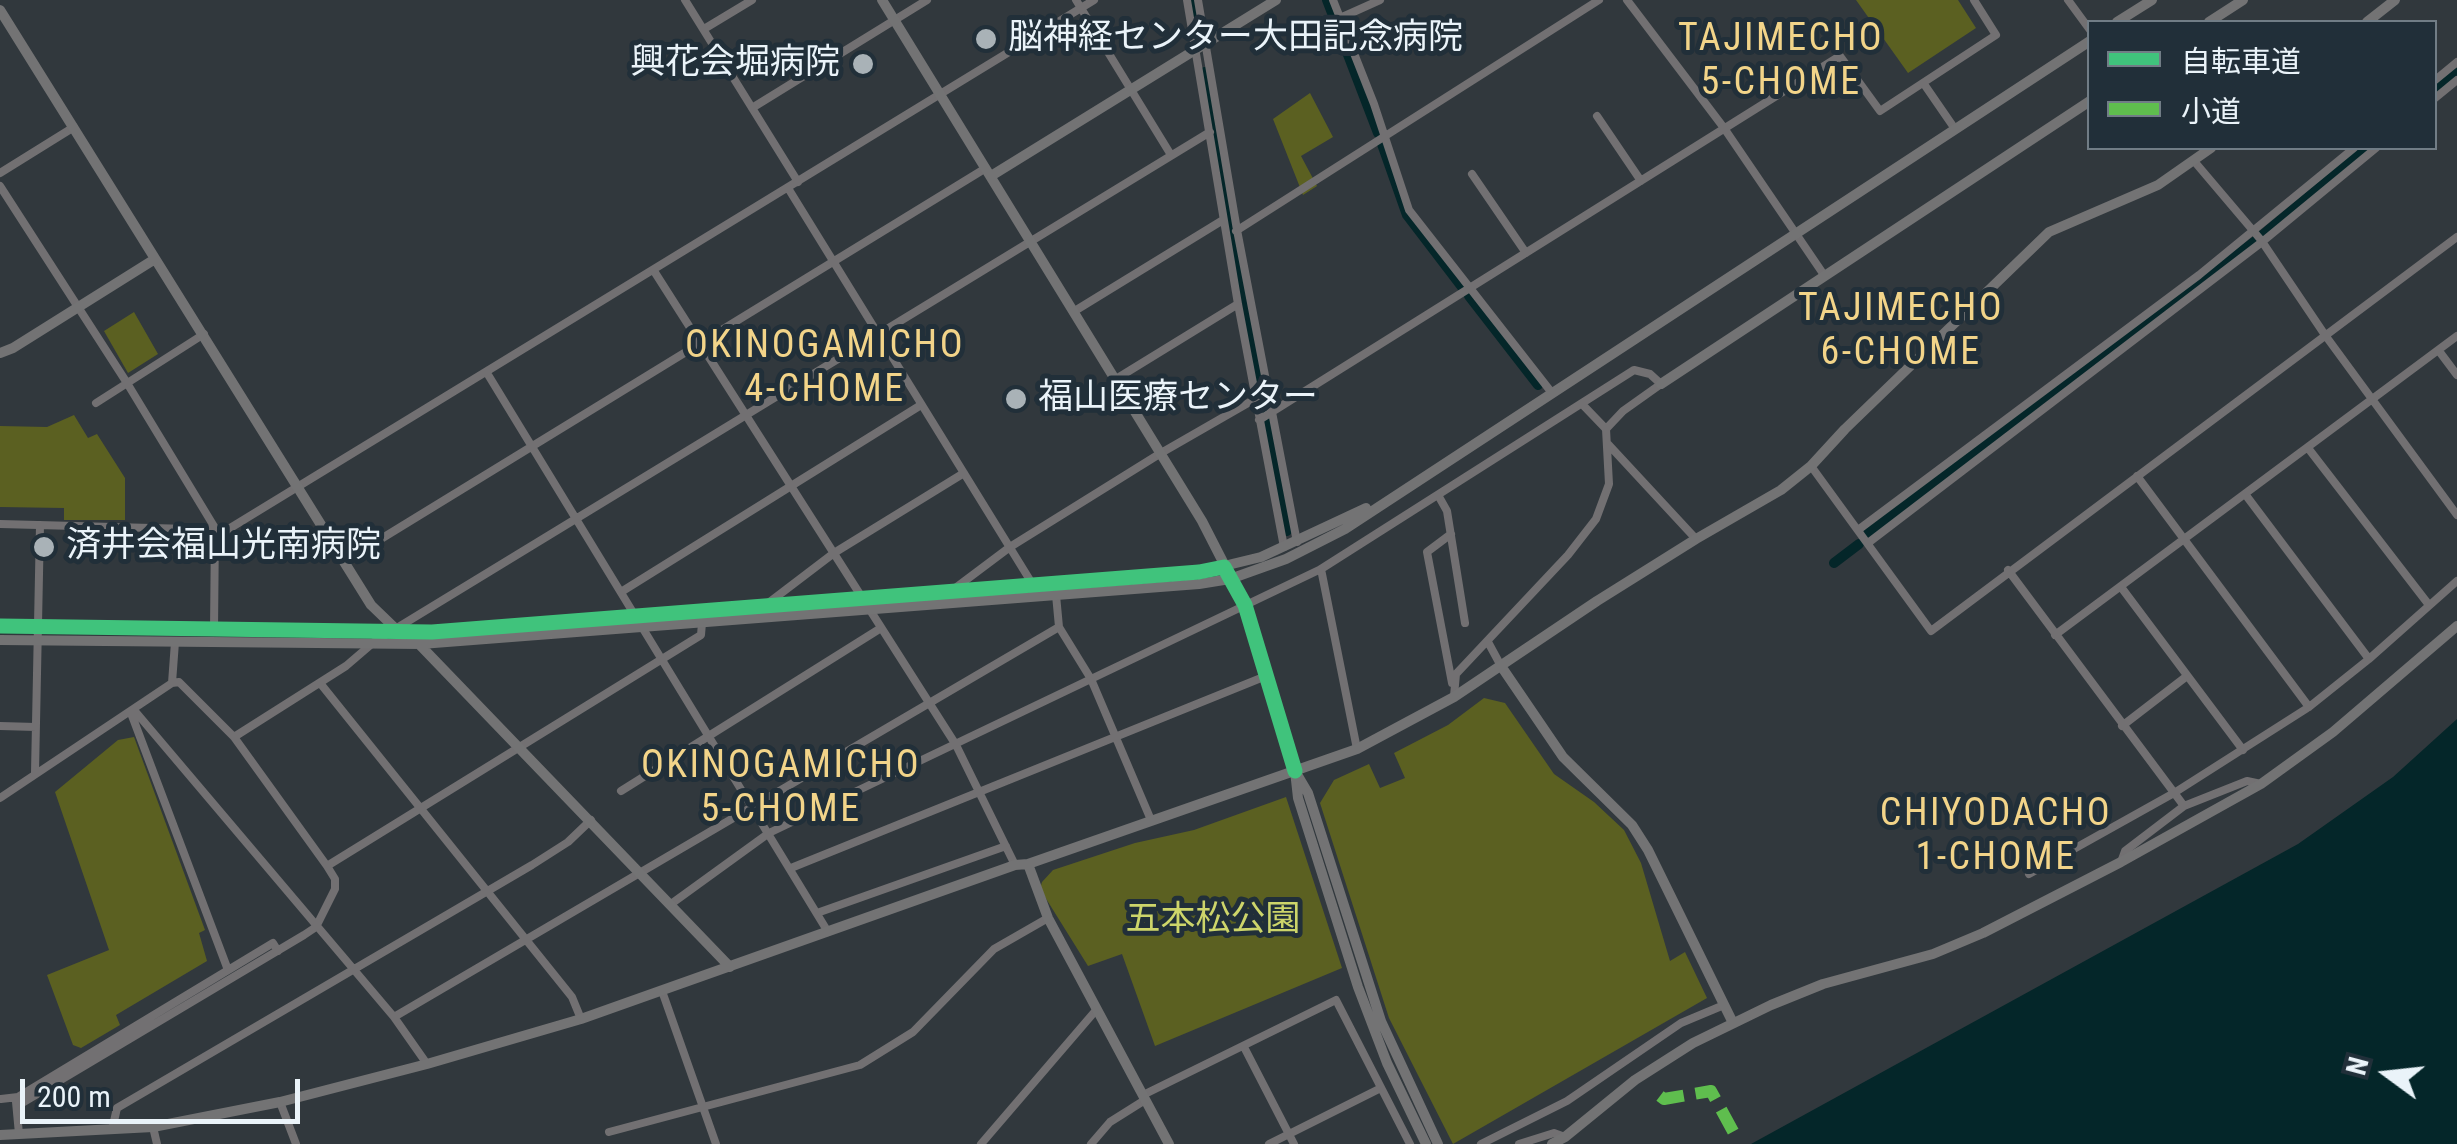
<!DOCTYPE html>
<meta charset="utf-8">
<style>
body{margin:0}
#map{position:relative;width:2457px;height:1144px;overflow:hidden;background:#31383d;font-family:"Roboto Condensed","Noto Sans JP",sans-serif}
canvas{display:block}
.legend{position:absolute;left:2087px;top:20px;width:350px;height:130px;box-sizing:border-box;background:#212f39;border:2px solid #717d86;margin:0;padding:12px 18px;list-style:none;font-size:30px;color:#eaf3f9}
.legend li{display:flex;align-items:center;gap:20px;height:50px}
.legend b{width:50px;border:2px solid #717d86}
.north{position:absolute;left:2337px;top:1024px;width:100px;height:100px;-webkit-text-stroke:8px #212f39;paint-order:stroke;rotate:285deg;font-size:28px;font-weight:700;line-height:40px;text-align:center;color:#eaf3f9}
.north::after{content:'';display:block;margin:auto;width:35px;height:45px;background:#eaf3f9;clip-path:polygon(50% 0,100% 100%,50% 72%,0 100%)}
.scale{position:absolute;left:20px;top:1079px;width:280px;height:45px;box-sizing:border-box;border:5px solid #eaf3f9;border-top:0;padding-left:12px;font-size:30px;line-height:35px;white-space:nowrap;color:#eaf3f9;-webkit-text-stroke:8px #212f39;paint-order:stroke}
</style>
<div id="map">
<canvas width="2457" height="1144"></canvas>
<ul class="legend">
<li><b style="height:12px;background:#40c37c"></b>自転車道</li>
<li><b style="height:12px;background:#5fbe4e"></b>小道</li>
</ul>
<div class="north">N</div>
<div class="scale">200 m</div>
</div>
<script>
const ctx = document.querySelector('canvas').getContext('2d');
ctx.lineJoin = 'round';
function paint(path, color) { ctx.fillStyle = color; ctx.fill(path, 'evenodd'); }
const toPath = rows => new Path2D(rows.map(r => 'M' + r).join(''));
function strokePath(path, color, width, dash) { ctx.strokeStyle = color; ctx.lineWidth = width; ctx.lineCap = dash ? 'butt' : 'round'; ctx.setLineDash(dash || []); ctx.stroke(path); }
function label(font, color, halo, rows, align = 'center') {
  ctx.font = font + ' "Roboto Condensed","Noto Sans JP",sans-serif'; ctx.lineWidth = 10; ctx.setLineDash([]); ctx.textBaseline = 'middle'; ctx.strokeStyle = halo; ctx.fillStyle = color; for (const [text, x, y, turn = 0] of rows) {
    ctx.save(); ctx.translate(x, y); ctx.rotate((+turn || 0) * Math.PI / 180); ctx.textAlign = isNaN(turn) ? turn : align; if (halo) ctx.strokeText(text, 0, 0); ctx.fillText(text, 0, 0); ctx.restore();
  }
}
paint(toPath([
 [1856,0,1958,0,1976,28,1908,73],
 [1310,93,1333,137,1301,156,1317,186,1303,195,1273,119],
 [134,312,158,354,128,373,104,331],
 [74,415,88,438,97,434,125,478,125,520,64,520,64,508,0,507,0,426,47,427],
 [1484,698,1505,703,1554,774,1594,802,1624,830,1641,863,1670,961,1685,952,1707,998,1453,1144,1389,1018,1320,803,1334,780,1369,764,1380,788,1405,778,1394,753,1448,725],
 [134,737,205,930,199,933,207,961,116,1015,120,1025,81,1048,73,1045,47,975,109,950,55,792,118,740],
 [1286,797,1342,968,1155,1046,1122,954,1088,966,1040,889,1042,882,1053,870,1135,843,1194,830]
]), '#5b6021');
paint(toPath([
 [2457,719,2457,1144,1751,1144,2298,844,2393,777]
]), '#042629');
strokePath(toPath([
 [1193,0,1196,21],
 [1327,0,1378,133],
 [1205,72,1287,531],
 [2434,92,2457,73],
 [1382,144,1407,215,1462,287],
 [1469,296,1538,385],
 [1868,533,2254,242,2367,148],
 [1834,563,1859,544]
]), '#042629', 10);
strokePath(toPath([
 [685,0,798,182],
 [1076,0,1171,155],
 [1187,0,1238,304,1284,547],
 [1198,0,1237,230,1297,542],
 [1333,0,1374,104,1409,210,1552,393],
 [1627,0,1724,128,1824,275],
 [2068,0,2090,30],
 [1340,18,1380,0],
 [704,29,752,0],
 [2434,81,2457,62],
 [1924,84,1955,129],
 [2434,99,2457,80],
 [752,108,927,0],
 [1597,116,1641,181],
 [2194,161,2261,240,2325,335,2457,515],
 [0,173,74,127],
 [1472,174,1526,253],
 [0,186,127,383,215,528,214,630],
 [788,188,1033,585],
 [1236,231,1599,0],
 [654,271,956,745,1015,865],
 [1073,312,1223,220],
 [2439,351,2457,375],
 [487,373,828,932],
 [1116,379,1238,304],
 [96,403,204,334],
 [1582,404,1606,429],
 [1259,420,1840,56,1880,111,1996,35,1974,0],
 [1607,443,1696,539],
 [2308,448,2429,605],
 [1811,466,1931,631,2457,237],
 [2137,476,2309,707],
 [2245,494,2369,659],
 [1438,495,1447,511,1465,623],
 [0,524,227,530,1094,0],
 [1858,530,2199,275,2354,148],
 [1451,534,1427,552,1452,683],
 [1868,543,2262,242,2376,148],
 [345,561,986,168],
 [1321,569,1357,749],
 [2008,570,2184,806,2247,781,2261,784],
 [2121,587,2243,750],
 [954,589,1010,547,1161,453,1255,399],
 [621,592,921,405],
 [1056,595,1059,627,1091,679,1151,820],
 [767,604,834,553,964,473],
 [2055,635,2457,336],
 [1488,642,1501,666],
 [172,683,175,642],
 [320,683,572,997,581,1019],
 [134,710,394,1017,427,1064],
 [131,713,228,970],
 [0,726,36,727],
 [2122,726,2187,676],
 [234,737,346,666,374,642,1210,132],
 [35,773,40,525],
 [621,791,881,628],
 [0,798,172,683],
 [2121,862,2125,851,2184,806],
 [327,866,701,635,702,623],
 [791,868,1266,676],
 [2029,874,2174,793,2309,707,2369,659,2457,581],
 [671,904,769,833,1321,569,1634,370,1650,374,1661,384,1623,411,1606,429,1609,484,1596,519,1568,555,1456,674,1454,696],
 [817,913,1006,846],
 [662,991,716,1144],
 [394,1017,1059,627],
 [1244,1047,1294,1144],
 [1143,1095,1336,1000,1410,1144],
 [1,1099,18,1097,273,943,278,951],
 [16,1102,19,1134],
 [280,1102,296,1144],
 [17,1106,304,935,316,927,335,889,335,879,327,866,234,737,179,682,172,683],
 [153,1127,157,1144],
 [112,1130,117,1108,532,865,568,842,591,820],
 [609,1132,860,1065,913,1032,994,949,1048,918],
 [981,1144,1097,1009],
 [1091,1144,1110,1122,1145,1100],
 [1269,1144,1381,1088],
 [1481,1144,1567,1101,1681,1023,1724,1005],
 [1519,1144,1554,1133,1565,1137]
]), '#727072', 8);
strokePath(toPath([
 [882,0,1202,521,1245,605,1295,771,1298,798,1358,987,1387,1063,1426,1144],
 [0,10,371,605,398,631],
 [2117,22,2152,0],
 [2209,22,2243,0],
 [2367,22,2395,0],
 [991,176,1276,0],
 [0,353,13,348,155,259],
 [1661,384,2090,101],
 [0,626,432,632,1199,572,1261,557,1366,508],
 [0,640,421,644,1199,584,1230,579,1286,559,1345,529,2090,41],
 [417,642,730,967],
 [1501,666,1563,757,1632,825,1648,850,1733,1023],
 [1298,776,1308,793,1381,1021,1438,1144],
 [1028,864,1048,918,1169,1144],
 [0,1135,153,1127,280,1102,427,1064,581,1019,1015,865,1028,864,1357,749,1454,697,1597,601,1696,539,1781,490,1811,466,1845,429,2049,232,2158,185,2211,148],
 [1552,1144,1565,1137,1635,1080,1693,1043,1771,1005,1823,984,1933,954,1983,933,2121,862,2261,784,2333,732,2457,626]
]), '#737374', 10);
strokePath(toPath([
 [1660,1096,1664,1099,1711,1091,1735,1135]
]), '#5fbe4e', 12, [25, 12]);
strokePath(toPath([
 [0,626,432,632,1199,572,1224,567,1245,605,1295,771]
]), '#40c37c', 15);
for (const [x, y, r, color] of [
 [986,39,12,"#a9b2b7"],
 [863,64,12,"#a9b2b7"],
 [1016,399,12,"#a9b2b7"],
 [44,547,12,"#a9b2b7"]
]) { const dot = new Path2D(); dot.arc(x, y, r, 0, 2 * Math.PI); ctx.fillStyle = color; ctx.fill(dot); strokePath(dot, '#212f39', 4); }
label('35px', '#eaf3f9', '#212f39', [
 ["脳神経センター大田記念病院",1008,39],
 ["興花会堀病院",840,64,"right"],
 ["福山医療センター",1038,399],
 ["済井会福山光南病院",66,547]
], 'left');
label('35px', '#cdd56a', '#212f39', [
 ["五本松公園",1213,921]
]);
ctx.letterSpacing = '2.5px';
label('38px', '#f2d489', '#212f39', [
 ["TAJIMECHO",1781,40],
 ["5-CHOME",1781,84],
 ["TAJIMECHO",1901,310],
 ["6-CHOME",1901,354],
 ["OKINOGAMICHO",825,347],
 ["4-CHOME",825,391],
 ["OKINOGAMICHO",781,767],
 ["5-CHOME",781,811],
 ["CHIYODACHO",1996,815],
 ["1-CHOME",1996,859]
]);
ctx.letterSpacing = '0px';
</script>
